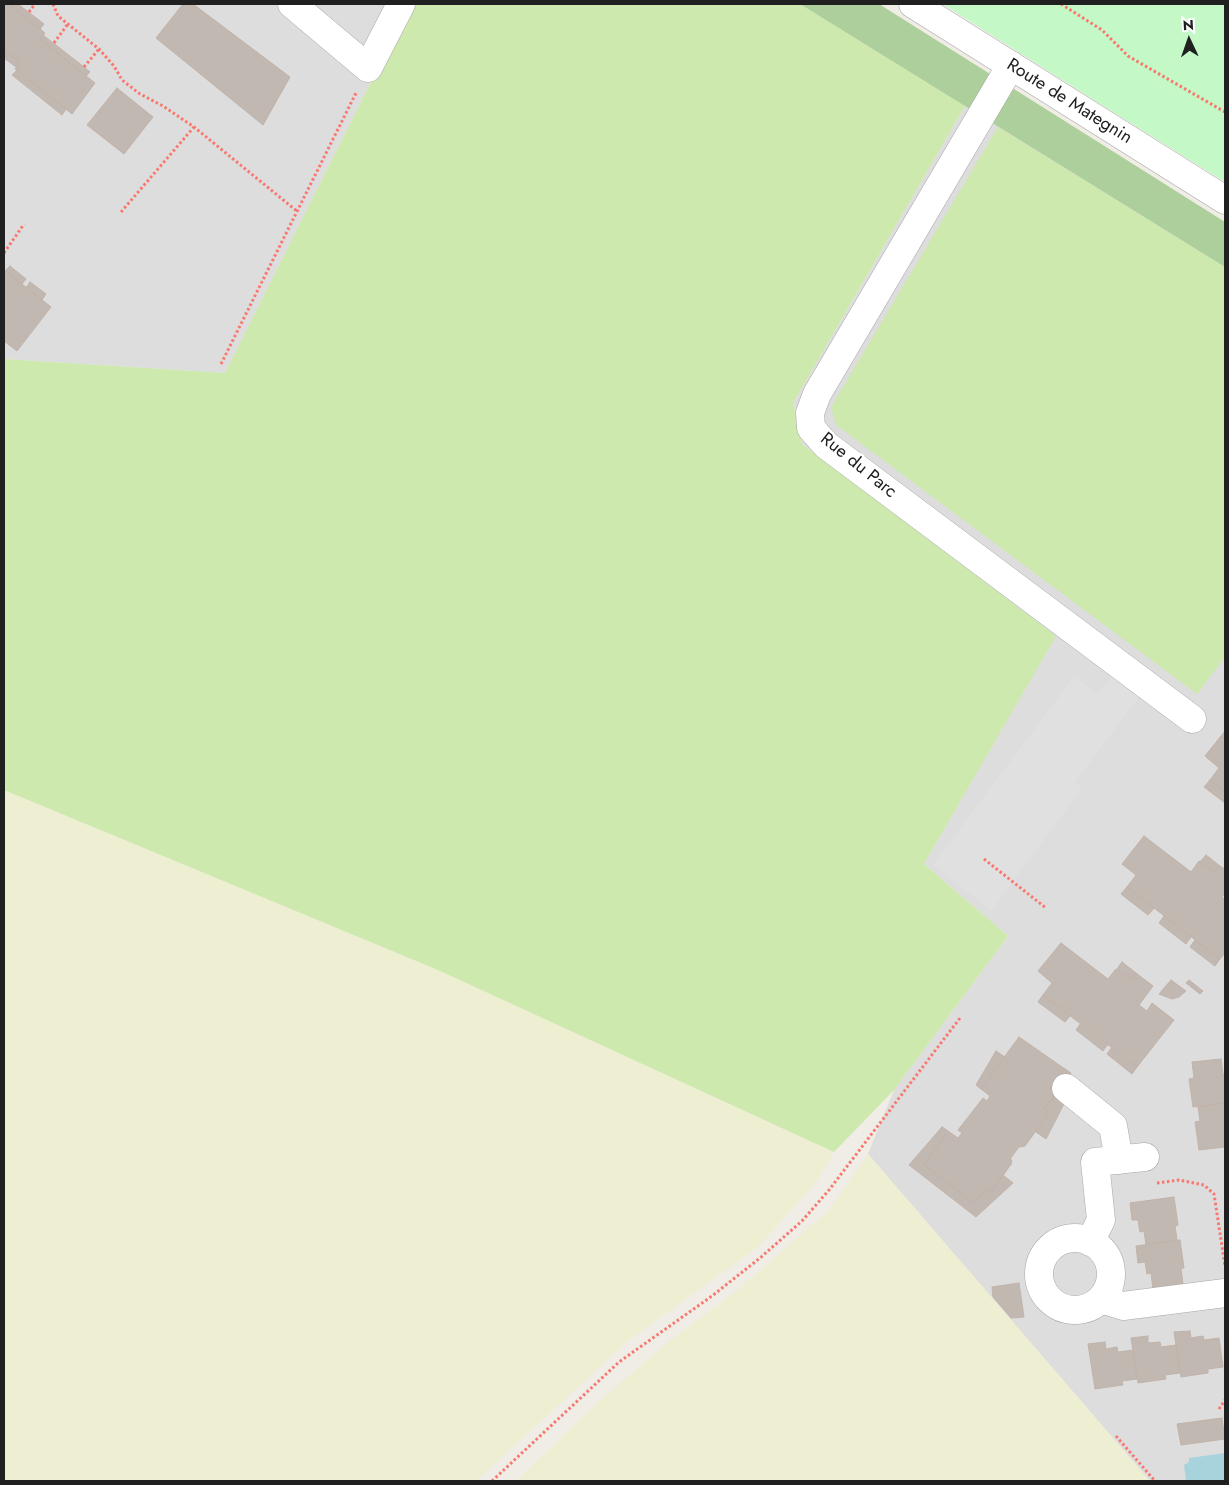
<!DOCTYPE html>
<style>
body{margin:0}
#map{position:relative;width:1229px;height:1485px;overflow:hidden;background:#f0ece6;font-family:Jost,sans-serif}
canvas{display:block}
.frame{position:absolute;inset:0;border:5px solid #202020;pointer-events:none}
.north{position:absolute;left:1164px;top:15px;width:50px;height:50px;-webkit-text-stroke:4px #fff;paint-order:stroke;rotate:357deg;font-size:14px;font-weight:700;line-height:20px;text-align:center;color:#202020}
.north::after{content:'';display:block;margin:auto;width:18px;height:22px;background:#202020;clip-path:polygon(50% 0,100% 100%,50% 72%,0 100%)}
</style>
<div id="map">
<canvas width="1229" height="1485"></canvas>
<div class="frame"></div>
<div class="north">N</div>
</div>
<script>
const ctx = document.querySelector('canvas').getContext('2d');
ctx.lineJoin = 'round';
function paint(path, color) { ctx.fillStyle = color; ctx.fill(path, 'evenodd'); }
const toPath = rows => new Path2D(rows.map(r => 'M' + r).join(''));
function strokePath(path, color, width, dash) { ctx.strokeStyle = color; ctx.lineWidth = width; ctx.lineCap = dash ? 'butt' : 'round'; ctx.setLineDash(dash || []); ctx.stroke(path); }
function label(font, color, halo, rows, align = 'center') {
  ctx.font = font + ' Jost,sans-serif'; ctx.lineWidth = 5; ctx.setLineDash([]); ctx.textBaseline = 'middle'; ctx.strokeStyle = halo; ctx.fillStyle = color; for (const [text, x, y, turn = 0] of rows) {
    ctx.save(); ctx.translate(x, y); ctx.rotate((+turn || 0) * Math.PI / 180); ctx.textAlign = isNaN(turn) ? turn : align; if (halo) ctx.strokeText(text, 0, 0); ctx.fillText(text, 0, 0); ctx.restore();
  }
}
paint(toPath([
 [4,4,410,4,225,373,4,359],
 [965,106,1225,267,1225,1481,1150,1481,868,1154,894,1090,1008,936,924,864,1055,636,802,444,793,403]
]), '#dedddd');
paint(toPath([
 [4,790,438,970,834,1152,816,1182,758,1247,629,1340,476,1481,4,1481],
 [868,1154,1150,1481,516,1481,595,1405,667,1343,734,1293,829,1210]
]), '#edeed2');
paint(toPath([
 [410,4,800,4,965,106,793,403,802,444,1056,636,924,864,1008,936,894,1090,834,1152,438,970,4,790,4,359,225,373],
 [998,127,1225,267,1225,657,1197,694,836,425,831,407]
]), '#cde9ad');
paint(toPath([
 [800,4,879,4,1225,222,1225,267]
]), '#adcf9b');
paint(toPath([
 [943,4,1225,4,1225,182,1086,95]
]), '#c4f9c7');
paint(toPath([
 [1112,675,1139,697,1075,782,1082,789,991,911,933,865,1074,676,1098,694]
]), '#e0e0e0');
paint(toPath([
 [1225,1453,1225,1481,1186,1481,1184,1465,1189,1462,1189,1458]
]), '#a7d3dd');
const building = toPath([
 [4,4,9,4,45,33,40,39,95,83,72,114,15,69,20,62,4,49,4,4],
 [9,4,18,4,44,24,40,29,9,4],
 [183,4,193,4,290,77,263,125,156,38,183,4],
 [43,35,84,67,90,72,86,76,40,39,43,35],
 [4,49,20,62,16,67,4,58,4,49],
 [17,70,66,109,62,115,12,75,17,70],
 [117,88,153,117,124,154,87,125,117,88],
 [10,266,26,279,22,284,5,271,10,266],
 [4,270,51,307,17,351,4,341,4,270],
 [30,282,46,294,42,300,26,288,30,282],
 [1225,731,1225,792,1210,780,1219,768,1205,756,1225,731],
 [1210,780,1225,792,1225,803,1204,787,1210,780],
 [1144,836,1191,872,1199,861,1214,872,1220,866,1225,869,1225,893,1222,897,1225,900,1225,953,1220,959,1127,887,1136,875,1122,864,1144,836],
 [1206,855,1220,866,1214,872,1200,862,1206,855],
 [1127,887,1154,908,1148,915,1121,894,1127,887],
 [1164,916,1191,937,1186,944,1159,923,1164,916],
 [1195,940,1220,959,1215,966,1190,947,1195,940],
 [1061,943,1108,979,1116,969,1131,980,1136,973,1153,986,1139,1005,1147,1011,1152,1003,1174,1020,1137,1067,1043,995,1052,983,1038,971,1061,943],
 [1122,962,1136,973,1131,980,1117,969,1122,962],
 [1171,980,1186,991,1179,997,1172,999,1159,994,1171,980],
 [1189,980,1203,991,1200,994,1186,983,1189,980],
 [1043,995,1070,1016,1065,1022,1038,1002,1043,995],
 [1081,1023,1108,1044,1103,1051,1076,1030,1081,1023],
 [1019,1037,1065,1069,1050,1089,1057,1093,1044,1109,1049,1113,1025,1146,1019,1147,1010,1159,1012,1160,1011,1162,1012,1163,990,1193,985,1189,974,1203,924,1165,948,1131,958,1138,962,1133,958,1130,983,1098,987,1101,990,1096,981,1089,1019,1037],
 [1112,1047,1137,1067,1132,1074,1107,1054,1112,1047],
 [996,1051,1005,1057,981,1089,976,1085,996,1051],
 [1221,1059,1223,1074,1225,1074,1225,1103,1193,1107,1189,1079,1194,1078,1192,1062,1221,1059],
 [1065,1069,1071,1073,1057,1093,1050,1089,1065,1069],
 [1057,1093,1066,1100,1046,1139,1036,1132,1049,1113,1044,1109,1057,1093],
 [1225,1103,1225,1147,1199,1150,1195,1122,1200,1121,1198,1107,1225,1103],
 [942,1127,948,1131,924,1165,974,1203,985,1189,990,1193,1003,1175,1013,1183,976,1217,909,1165,942,1127],
 [1174,1197,1178,1225,1175,1226,1177,1240,1146,1245,1144,1231,1140,1232,1138,1220,1132,1220,1130,1203,1174,1197],
 [1180,1240,1184,1268,1181,1268,1183,1285,1153,1289,1151,1273,1147,1274,1145,1262,1138,1263,1136,1246,1180,1240],
 [1019,1283,1024,1317,1011,1318,993,1297,992,1287,1019,1283],
 [1190,1331,1191,1338,1203,1336,1204,1340,1219,1338,1223,1367,1208,1369,1208,1373,1181,1377,1174,1332,1190,1331],
 [1148,1336,1148,1343,1160,1342,1161,1347,1176,1345,1180,1373,1165,1375,1166,1379,1138,1383,1131,1338,1148,1336],
 [1105,1342,1106,1349,1117,1347,1118,1352,1133,1350,1137,1379,1122,1381,1123,1385,1095,1389,1088,1344,1105,1342],
 [1222,1418,1225,1439,1181,1445,1177,1424,1222,1418]
]);
paint(building, '#c1b8b2');
strokePath(building, '#c2b3a9', 1);
const minor = toPath([
 [292,4,368,68,401,4],
 [913,4,1225,200],
 [1011,65,817,394,810,413,811,428,826,445,1192,719],
 [1066,1088,1113,1126,1119,1160],
 '1039 1274a36 36 0 1 1 72 0a36 36 0 1 1-72 0Z',
 [1090,1242,1101,1220,1095,1162,1145,1157],
 [1101,1299,1123,1306,1225,1293]
]);
strokePath(minor, '#a7a7a7', 29);
strokePath(toPath([
 [53,4,58,16,99,49,114,66,122,80,140,94,163,106,194,127,298,212],
 [1061,4,1102,30,1128,56,1225,112],
 [29,12,35,4],
 [54,43,67,25],
 [84,67,99,49],
 [121,212,194,127],
 [4,253,24,224],
 [221,364,356,93],
 [984,859,1046,908],
 [1157,1183,1179,1180,1204,1185,1214,1194,1225,1266],
 [1219,1409,1225,1400],
 [1116,1436,1155,1481],
 [492,1481,619,1362,712,1296,760,1258,802,1221,829,1190,960,1018]
]), '#f8786f', 3, [2.5, 2.5]);
strokePath(minor, '#fff', 28);
label('18px', '#202020', '#fff', [
 ["Route de Mategnin",1069,102,32],
 ["Rue du Parc",858,466,39]
]);
</script>
